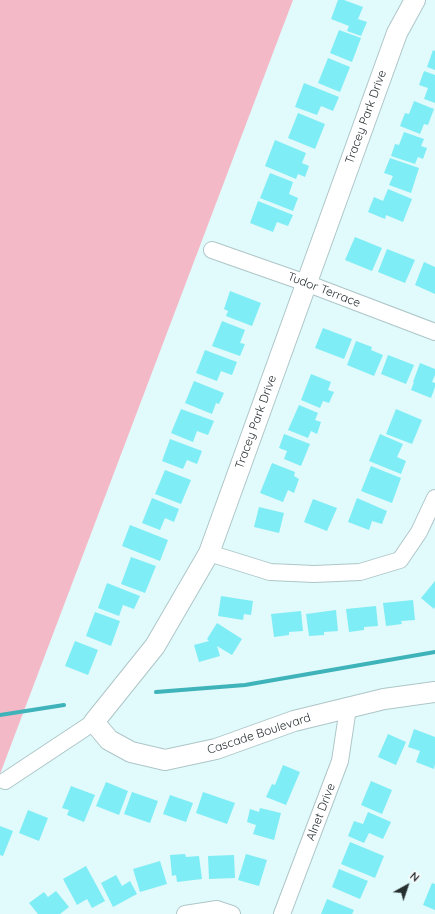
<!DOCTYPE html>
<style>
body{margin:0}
#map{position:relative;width:435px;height:914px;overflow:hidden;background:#e1fafb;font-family:Quicksand,sans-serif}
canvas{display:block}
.north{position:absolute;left:387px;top:866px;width:40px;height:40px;-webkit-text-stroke:3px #fff;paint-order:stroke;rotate:40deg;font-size:11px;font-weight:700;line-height:16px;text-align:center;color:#262f30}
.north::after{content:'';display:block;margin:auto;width:14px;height:18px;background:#262f30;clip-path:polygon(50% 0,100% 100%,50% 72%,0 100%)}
</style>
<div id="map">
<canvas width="435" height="914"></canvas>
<div class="north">N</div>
</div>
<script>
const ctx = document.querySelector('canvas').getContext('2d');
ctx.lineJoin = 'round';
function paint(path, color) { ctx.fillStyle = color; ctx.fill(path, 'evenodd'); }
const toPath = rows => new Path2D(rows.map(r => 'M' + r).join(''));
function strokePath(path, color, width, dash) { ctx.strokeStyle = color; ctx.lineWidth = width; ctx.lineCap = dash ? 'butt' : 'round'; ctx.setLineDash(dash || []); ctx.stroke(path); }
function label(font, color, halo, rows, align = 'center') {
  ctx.font = font + ' Quicksand,sans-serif'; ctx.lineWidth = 4; ctx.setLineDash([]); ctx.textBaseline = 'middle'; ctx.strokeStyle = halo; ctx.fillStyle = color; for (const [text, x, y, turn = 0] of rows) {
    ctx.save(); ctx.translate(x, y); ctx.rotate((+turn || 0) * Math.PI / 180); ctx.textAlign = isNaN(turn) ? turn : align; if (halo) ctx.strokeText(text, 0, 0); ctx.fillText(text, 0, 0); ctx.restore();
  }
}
paint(toPath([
 [0,0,293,0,0,774]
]), '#f4b9c7');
strokePath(toPath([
 [156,692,245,685,435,652],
 [0,715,64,705]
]), '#3fb3ba', 4);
paint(toPath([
 [338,0,344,0,363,7,358,19,367,22,361,36,347,31,349,26,331,19],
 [339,30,361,38,352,62,330,53],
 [433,50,435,51,435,70,427,67],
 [328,58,350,67,340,92,318,83],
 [424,71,435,75,435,103,424,99,428,88,419,85],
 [304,83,339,97,333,111,321,106,317,115,295,107],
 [414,101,434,109,428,125,424,124,420,134,400,126,405,113,409,114],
 [298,113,325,124,315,149,288,138],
 [404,132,424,139,421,146,427,148,423,159,418,157,415,164,391,156,395,144,399,145],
 [275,140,306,153,302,163,309,166,305,177,298,174,296,179,265,166],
 [390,158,419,168,411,193,389,185,393,176,384,173],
 [270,173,293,182,289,194,298,198,293,211,260,198],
 [388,189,412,199,403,222,386,215,385,219,368,212,374,197,383,201],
 [258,201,293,215,288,226,277,222,273,232,250,223],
 [355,237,382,248,372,271,345,260],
 [387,249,415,260,405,283,378,272],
 [424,262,435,267,435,294,415,285],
 [230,291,261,303,252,326,226,316,228,311,224,309],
 [222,321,245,330,240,343,245,344,240,356,212,346],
 [323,328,352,339,344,359,315,348],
 [356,341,372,347,371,350,383,355,374,376,347,365],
 [205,350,237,362,232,375,221,371,217,381,196,373],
 [388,355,414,365,406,384,381,374],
 [420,363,435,369,435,375,432,382,435,383,435,387,431,398,411,390,414,382,413,382],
 [311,374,331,382,328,390,334,392,329,403,323,401,320,408,301,400],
 [194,381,224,393,219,404,216,403,212,414,185,403],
 [299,405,318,413,315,420,321,422,317,434,311,431,308,438,288,430],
 [181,409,214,421,208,435,197,431,193,442,171,433],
 [396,409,422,420,412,444,386,434],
 [284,434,310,444,301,466,284,459,287,451,279,448],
 [380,434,403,444,397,457,406,461,401,474,369,461],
 [170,439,202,451,197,464,187,460,183,469,162,461],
 [272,463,295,472,294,476,299,479,294,493,288,490,283,502,260,493],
 [371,466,401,478,392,503,361,491],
 [165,470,191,480,181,504,155,494],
 [152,498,179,509,174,522,165,518,160,530,142,523],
 [357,498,387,511,382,524,372,521,369,530,348,522],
 [313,499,337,508,327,531,304,522],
 [259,507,284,513,279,533,254,527],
 [130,525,168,540,160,561,122,546],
 [131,557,156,566,145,593,121,584],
 [435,581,435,607,434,609,421,598],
 [107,583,140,596,134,609,123,605,119,616,98,608],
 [221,596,253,601,251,615,244,614,243,620,218,616],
 [413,600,415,620,401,621,402,624,386,626,383,603],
 [376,606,378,626,364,627,364,630,349,632,346,609],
 [336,610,338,631,324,632,324,635,309,636,306,614],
 [301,611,303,631,289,632,289,635,274,637,271,614],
 [95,612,120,621,111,646,86,636],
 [217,623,242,639,232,655,217,646,220,656,199,662,194,645,209,641,207,639],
 [75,641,98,650,88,675,65,666],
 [414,729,435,737,435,764,434,769,416,762,420,751,408,747],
 [388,734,406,742,396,765,378,757],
 [283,765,300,772,286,805,266,797,272,784,275,785],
 [371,781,392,790,382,814,361,805],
 [106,782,128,791,119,815,96,806],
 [71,786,95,795,84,822,67,815,69,810,62,808],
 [132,792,158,801,150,823,124,814],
 [203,792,235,803,227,824,196,813],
 [170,795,193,803,186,822,163,814],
 [260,808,281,813,274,840,253,834,256,825,247,822,250,809,259,812],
 [28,810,48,818,39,841,19,833],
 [368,812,391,822,383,839,369,833,364,843,348,836,354,821,363,824],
 [0,826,13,831,3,856,0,855],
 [350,842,384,856,375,878,341,864],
 [185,854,186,857,199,856,202,879,177,882,176,875,172,876,170,855],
 [246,854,267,860,259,886,238,880],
 [234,855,235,878,209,879,208,856],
 [160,861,167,884,140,892,133,869],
 [86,866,105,901,92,908,87,899,77,905,63,879],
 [339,869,368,881,360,899,332,887],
 [116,875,122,886,130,881,137,894,113,907,101,883],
 [432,883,435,884,435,910,423,905],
 [56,891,69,907,60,914,38,914,29,903,44,892,48,897],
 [327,899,354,910,352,914,321,914]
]), '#7fedf5');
const minor = toPath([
 [212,250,306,283,435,332],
 [209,553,270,572,314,574,360,572,400,560,419,532,435,498],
 [5,781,94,722],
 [185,914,217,909,232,914],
 [282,914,340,761,348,708]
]);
const tertiary = toPath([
 [415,0,397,33,209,553,155,646,94,722,109,740,131,752,165,760,216,749,294,721,384,699,435,692]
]);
strokePath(minor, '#aec6c8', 18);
strokePath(tertiary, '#aec6c8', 22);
strokePath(minor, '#fff', 16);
strokePath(tertiary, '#fff', 20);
label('12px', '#262f30', '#fff', [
 ["Tracey Park Drive",366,117,-70],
 ["Tudor Terrace",324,290,21],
 ["Tracey Park Drive",256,422,-70],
 ["Cascade Boulevard",259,734,-18],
 ["Alnet Drive",321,812,-69]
]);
</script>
